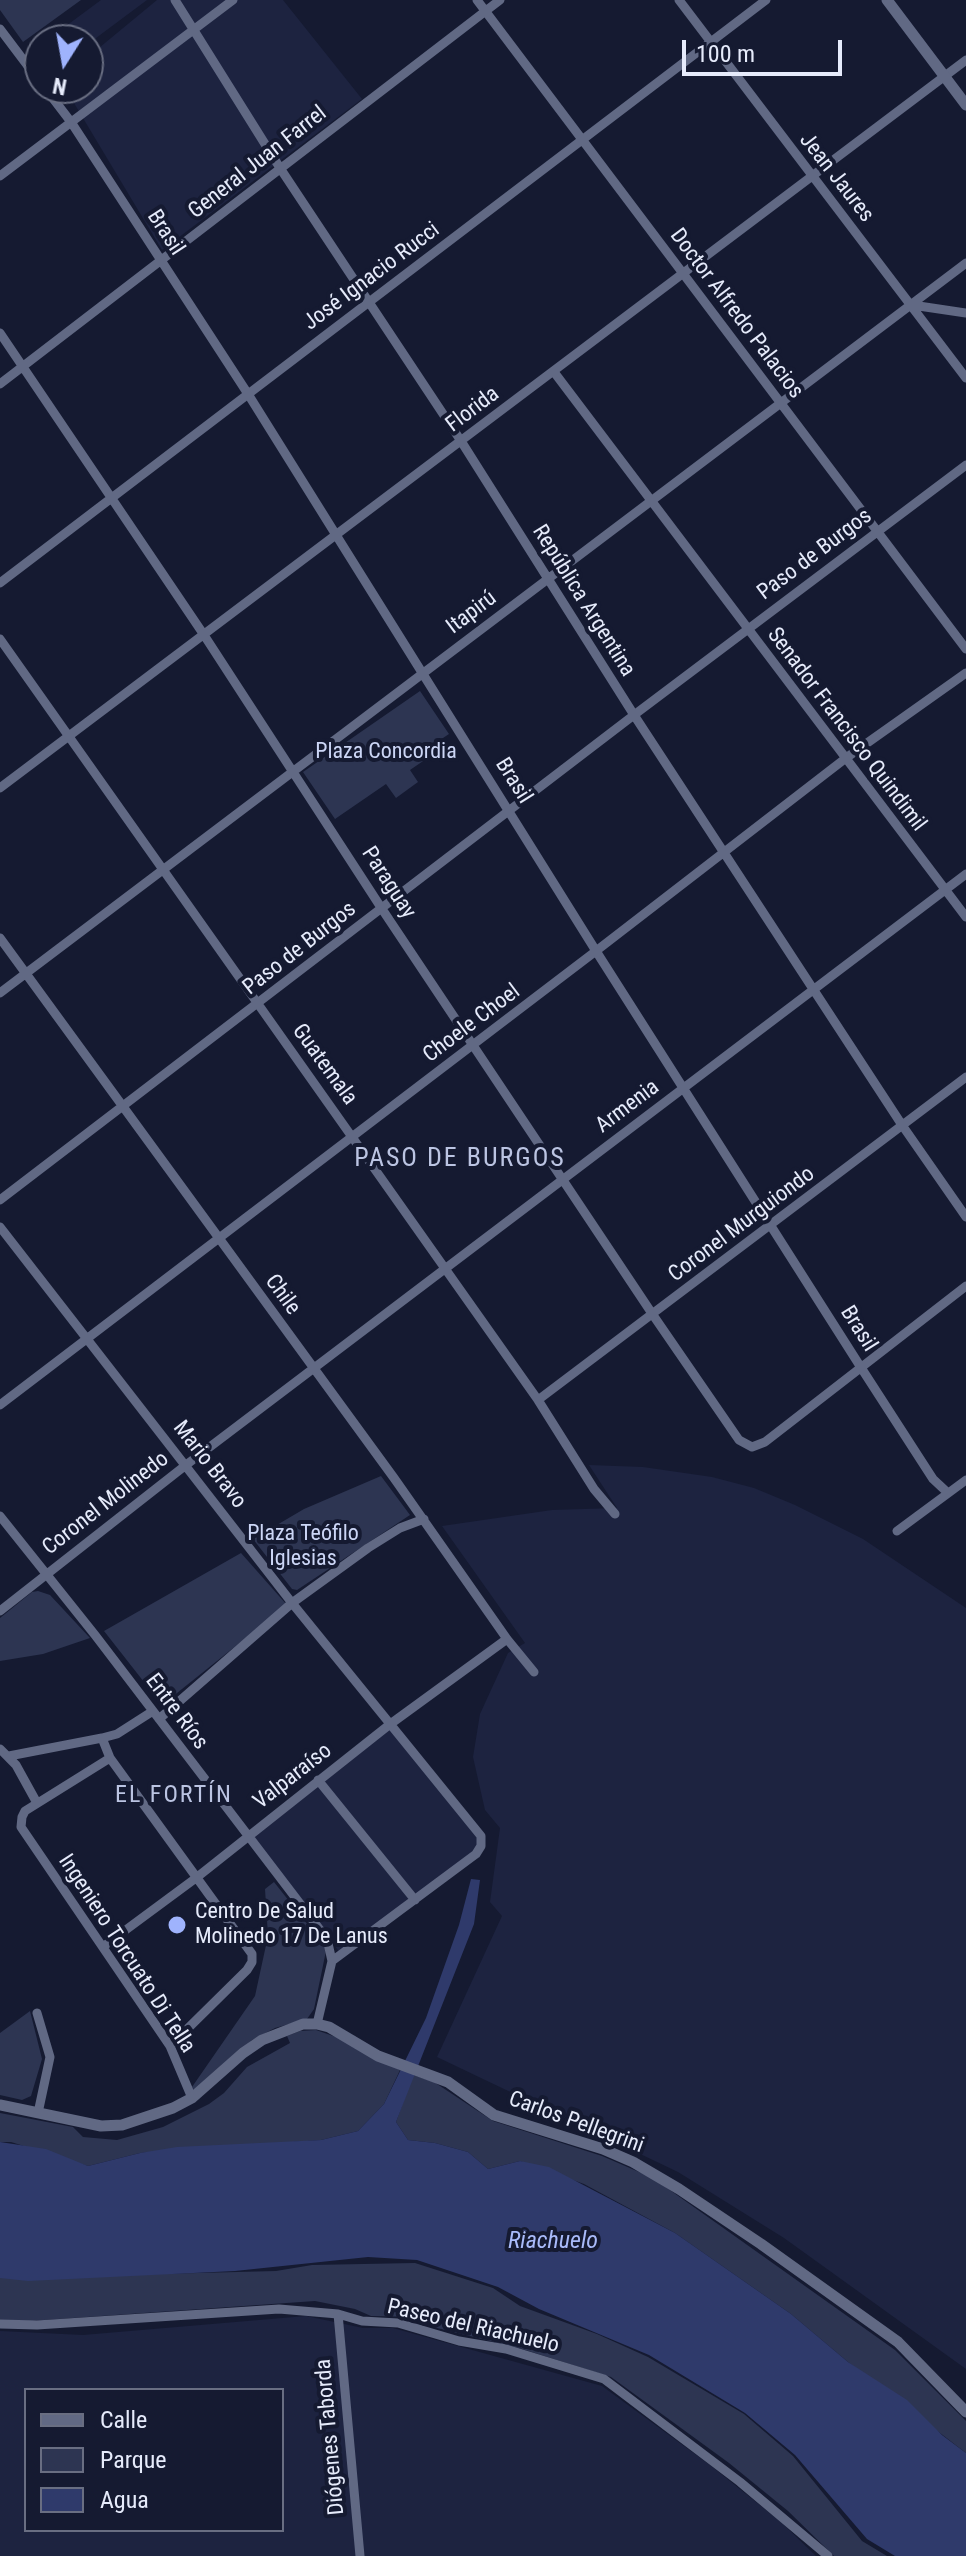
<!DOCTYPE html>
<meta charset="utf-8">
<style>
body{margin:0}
#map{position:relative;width:966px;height:2556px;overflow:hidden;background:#151a31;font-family:"Roboto Condensed",sans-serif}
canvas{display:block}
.legend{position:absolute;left:24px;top:2388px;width:260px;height:144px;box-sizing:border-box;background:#151a31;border:2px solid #696e82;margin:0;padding:10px 14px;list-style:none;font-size:24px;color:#e6ebfb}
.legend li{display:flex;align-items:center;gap:16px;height:40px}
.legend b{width:40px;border:2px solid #696e82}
.north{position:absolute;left:24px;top:24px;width:80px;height:80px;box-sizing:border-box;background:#151a31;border:2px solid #696e82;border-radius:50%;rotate:191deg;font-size:22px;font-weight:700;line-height:32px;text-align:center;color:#e6ebfb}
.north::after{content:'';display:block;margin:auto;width:28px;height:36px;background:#9fb3fd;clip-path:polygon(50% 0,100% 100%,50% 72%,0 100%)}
.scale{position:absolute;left:682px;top:40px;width:160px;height:36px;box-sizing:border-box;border:4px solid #e6ebfb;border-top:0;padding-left:10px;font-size:24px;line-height:28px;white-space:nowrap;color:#e6ebfb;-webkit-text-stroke:6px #151a31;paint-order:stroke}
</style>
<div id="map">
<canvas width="966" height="2556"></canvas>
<ul class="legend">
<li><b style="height:10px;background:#616984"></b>Calle</li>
<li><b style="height:22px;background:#2d3552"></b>Parque</li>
<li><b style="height:22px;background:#2f3a6b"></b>Agua</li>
</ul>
<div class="north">N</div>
<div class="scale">100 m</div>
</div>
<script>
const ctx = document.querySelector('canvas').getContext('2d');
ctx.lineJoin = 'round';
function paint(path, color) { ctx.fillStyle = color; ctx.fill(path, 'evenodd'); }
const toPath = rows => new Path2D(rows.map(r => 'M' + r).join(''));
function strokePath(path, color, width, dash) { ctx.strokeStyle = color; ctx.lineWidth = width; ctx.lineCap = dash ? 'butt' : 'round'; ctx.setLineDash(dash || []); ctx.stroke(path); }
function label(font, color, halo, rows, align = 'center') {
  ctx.font = font + ' "Roboto Condensed",sans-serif'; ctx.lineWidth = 8; ctx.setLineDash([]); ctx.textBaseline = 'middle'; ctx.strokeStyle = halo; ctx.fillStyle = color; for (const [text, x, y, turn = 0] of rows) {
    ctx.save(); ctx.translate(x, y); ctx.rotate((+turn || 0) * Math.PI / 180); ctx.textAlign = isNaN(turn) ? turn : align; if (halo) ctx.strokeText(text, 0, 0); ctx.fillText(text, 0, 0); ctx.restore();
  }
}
paint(toPath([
 [101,0,147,0,88,44,88,40,47,40],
 [157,0,283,0,362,99,162,250,65,88,88,88,88,57],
 [589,1465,643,1467,712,1477,754,1488,795,1505,863,1539,966,1608,966,2369,784,2238,678,2172,437,2057,502,1916,490,1902,500,1828,485,1810,473,1757,480,1714,508,1653,525,1643,442,1526,552,1510,617,1508],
 [390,1723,484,1843,343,1957,253,1836],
 [306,2316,363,2328,393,2328,602,2386,710,2465,781,2522,816,2556,0,2556,0,2331,83,2335],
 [26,2390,282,2390,282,2530,26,2530]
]), '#1d2340');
paint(toPath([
 [0,0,81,0,23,42,0,10],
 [420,691,449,734,425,750,429,757,410,770,418,782,396,798,386,784,335,819,303,772],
 [381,1476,410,1515,297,1590,292,1589,253,1539,304,1509],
 [241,1553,287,1605,162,1705,104,1631],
 [38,1591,50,1595,90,1638,43,1654,0,1661,0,1618,32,1592],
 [274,1882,323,1944,326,1951,314,2009,307,2019,275,2028,252,2040,194,2090,192,2087,255,1996,268,1936,265,1889],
 [30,2011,42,2059,31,2096,22,2100,0,2095,0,2033],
 [316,2030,339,2038,400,2070,384,2104,358,2131,321,2140,140,2153,88,2166,11,2142,0,2142,0,2113,73,2127,83,2137,117,2140,163,2127,209,2104,224,2093,247,2067,290,2043,287,2036,300,2031],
 [413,2075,434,2082,493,2121,602,2156,653,2178,895,2350,966,2421,966,2453,848,2362,791,2314,675,2233,584,2184,520,2161,488,2169,468,2152,435,2143,408,2140,396,2122],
 [415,2263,493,2288,520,2306,597,2334,648,2357,744,2414,793,2456,862,2541,887,2556,834,2556,788,2511,729,2463,611,2377,519,2348,433,2327,421,2322,421,2317,371,2316,355,2309,315,2301,30,2321,0,2320,0,2278,276,2271,312,2265]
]), '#2d3552');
paint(toPath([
 [471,1879,480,1880,474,1924,396,2122,408,2140,435,2143,468,2152,488,2169,520,2161,549,2167,675,2233,791,2314,848,2362,907,2400,942,2435,966,2453,966,2556,895,2556,867,2539,795,2455,745,2413,649,2355,539,2309,498,2287,417,2260,368,2257,235,2271,28,2281,0,2278,0,2142,46,2149,88,2166,140,2153,177,2147,321,2140,358,2131,384,2104,426,2018,459,1925]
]), '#2f3a6b');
strokePath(toPath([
 [175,0,280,168,461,441,634,715,902,1125,966,1217],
 [477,0,966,649],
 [679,0,966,378],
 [0,29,40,82],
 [45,88,71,122,248,394,596,951,860,1366,933,1479,948,1493],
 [0,176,233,0],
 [912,305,966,313],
 [0,333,204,635,382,909,653,1315,739,1440,752,1447,765,1442,966,1286],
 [554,372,966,917],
 [0,384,500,0],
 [0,583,766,0],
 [0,639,538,1400,594,1489,615,1514],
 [0,788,966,60],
 [0,938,394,1478,507,1639,534,1672],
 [0,993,966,263],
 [0,1200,634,715,966,465],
 [0,1227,292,1603,481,1836,481,1846,476,1854,332,1961],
 [538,1400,966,1077],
 [0,1405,596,951,846,758,966,673],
 [0,1516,95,1635,327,1939,332,1961,317,2024],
 [897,1531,966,1480],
 [0,1611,186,1465,966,874],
 [153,1711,117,1734,102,1738,110,1758,25,1811,22,1817,21,1827,170,2046,192,2098],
 [159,1719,292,1603,368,1548,400,1528,424,1519],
 [0,1749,16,1765,37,1803],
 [9,1756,102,1738],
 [110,1758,252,1954,252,1962,247,1970,170,2046],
 [318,1780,415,1900],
 [104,1946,196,1878,389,1725,507,1639],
 [37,2013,50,2057,38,2113],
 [338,2314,360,2556],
 [0,2324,37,2325,279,2309,338,2314,362,2321,398,2323,459,2341,506,2349,604,2379,740,2482,828,2556]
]), '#616984', 9);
strokePath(toPath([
 [887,0,966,105],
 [0,2105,101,2126,122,2125,173,2108,192,2098,243,2053,262,2040,303,2024,317,2024,329,2027,378,2056,448,2082,494,2115,603,2149,633,2162,679,2189,761,2244,898,2342,966,2412]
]), '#616984', 11);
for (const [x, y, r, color] of [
 [177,1925,10,"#9fb3fd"]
]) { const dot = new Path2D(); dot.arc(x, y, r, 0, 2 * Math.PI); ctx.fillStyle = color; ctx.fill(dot); strokePath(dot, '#151a31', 3); }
label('22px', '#e6ebfb', '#151a31', [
 ["General Juan Farrel",258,163,-38],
 ["Jean Jaures",836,178,52],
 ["Brasil",165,233,57],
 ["José Ignacio Rucci",372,277,-37],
 ["Doctor Alfredo Palacios",736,314,53],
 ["Florida",473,410,-37],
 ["Paso de Burgos",815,555,-37],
 ["República Argentina",583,601,58],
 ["Itapirú",472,613,-37],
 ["Senador Francisco Quindimil",846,730,53],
 ["Brasil",513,781,58],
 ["Paraguay",388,883,57],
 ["Paso de Burgos",300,949,-38],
 ["Choele Choel",472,1024,-37],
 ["Guatemala",324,1065,54],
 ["Armenia",628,1107,-37],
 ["Coronel Murguiondo",742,1225,-37],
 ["Chile",282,1295,54],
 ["Brasil",858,1329,58],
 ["Mario Bravo",209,1465,52],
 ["Coronel Molinedo",106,1504,-38],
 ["Entre Ríos",176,1712,53],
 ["Valparaíso",293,1777,-38],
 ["Ingeniero Torcuato Di Tella",126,1954,57],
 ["Carlos Pellegrini",576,2123,20],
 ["Paseo del Riachuelo",473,2327,13],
 ["Diógenes Taborda",331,2437,-95]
]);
label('22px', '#ccd6f6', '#151a31', [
 ["Plaza Concordia",386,752],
 ["Plaza Teófilo",303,1534],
 ["Iglesias",303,1559]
]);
label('22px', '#e6ebfb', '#151a31', [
 ["Centro De Salud",195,1912],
 ["Molinedo 17 De Lanus",195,1937]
], 'left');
ctx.letterSpacing = '2px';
label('24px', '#bbc4e2', '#151a31', [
 ["EL FORTÍN",174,1796]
]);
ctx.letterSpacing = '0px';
label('italic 24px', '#a9bbfa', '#151a31', [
 ["Riachuelo",553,2242]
]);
ctx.letterSpacing = '2px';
label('26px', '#bbc4e2', '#151a31', [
 ["PASO DE BURGOS",460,1159]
]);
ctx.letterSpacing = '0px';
</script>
